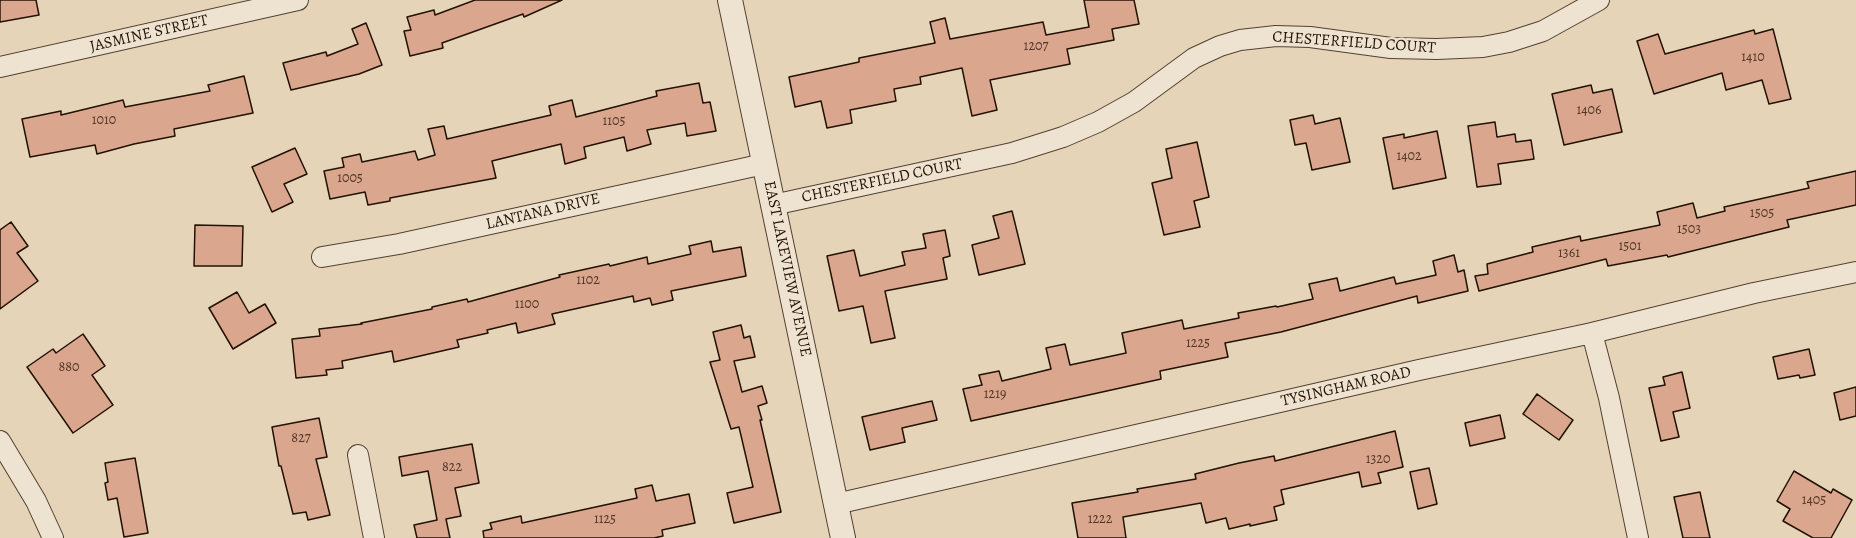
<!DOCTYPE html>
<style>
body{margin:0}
canvas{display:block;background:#e5d4b8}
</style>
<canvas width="1856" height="538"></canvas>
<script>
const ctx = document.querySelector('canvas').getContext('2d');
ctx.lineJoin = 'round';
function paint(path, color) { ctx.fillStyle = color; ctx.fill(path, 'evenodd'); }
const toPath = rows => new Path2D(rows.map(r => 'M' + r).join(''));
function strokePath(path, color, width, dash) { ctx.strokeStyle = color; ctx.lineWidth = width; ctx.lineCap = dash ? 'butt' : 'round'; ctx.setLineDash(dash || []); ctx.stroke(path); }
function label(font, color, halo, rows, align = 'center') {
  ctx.font = font + ' Alegreya,serif'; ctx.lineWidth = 4.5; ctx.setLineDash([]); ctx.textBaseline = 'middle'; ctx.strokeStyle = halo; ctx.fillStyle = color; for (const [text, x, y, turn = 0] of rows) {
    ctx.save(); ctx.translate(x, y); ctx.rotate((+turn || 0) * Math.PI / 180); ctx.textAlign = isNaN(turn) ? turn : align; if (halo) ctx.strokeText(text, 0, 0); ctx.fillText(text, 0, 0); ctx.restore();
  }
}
const building = toPath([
 [0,0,36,0,39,15,0,22,0,0],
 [475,0,562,0,524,17,523,14,442,43,443,48,410,56,404,31,411,30,407,17,434,10,435,15,475,0],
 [1084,0,1134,0,1139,24,1112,29,1114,40,1067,49,1070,64,990,80,997,110,972,116,962,68,920,77,921,84,894,89,896,101,850,110,852,123,827,128,821,101,795,107,789,77,859,62,859,58,935,43,930,22,945,18,950,39,1043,22,1046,35,1089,27,1084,0],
 [366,23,382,65,359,74,291,90,283,63,326,52,327,56,358,44,352,29,366,23],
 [1773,29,1791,99,1769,104,1762,80,1726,90,1722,73,1654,94,1637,41,1658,34,1665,54,1754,30,1755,34,1773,29],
 [244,76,253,113,174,129,175,136,134,144,97,154,95,145,30,157,22,119,61,111,61,115,123,100,125,107,210,91,208,85,244,76],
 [699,83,703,103,710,102,716,131,687,136,685,123,647,130,651,144,627,151,624,137,584,147,586,158,565,164,561,144,492,161,496,178,390,198,390,201,368,205,365,192,330,199,324,171,344,167,342,158,360,154,362,162,415,151,418,160,435,155,428,129,444,126,447,139,551,115,549,106,572,100,576,117,657,96,656,91,699,83],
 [1591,85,1593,93,1612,89,1622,132,1564,145,1552,94,1591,85],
 [1313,115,1315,124,1340,118,1350,162,1312,170,1306,143,1295,145,1290,120,1313,115],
 [1495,122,1497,137,1515,134,1516,142,1531,140,1534,159,1498,164,1501,184,1477,187,1468,126,1495,122],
 [1437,131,1446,178,1393,189,1383,138,1404,134,1404,138,1437,131],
 [1197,142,1209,197,1194,201,1200,227,1164,235,1152,183,1172,178,1166,149,1197,142],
 [295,148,307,174,284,184,293,202,272,212,252,167,295,148],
 [1856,171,1856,205,1787,220,1789,227,1668,257,1667,255,1608,266,1606,259,1479,291,1475,276,1488,274,1487,264,1533,252,1532,247,1580,236,1581,241,1660,225,1657,212,1693,203,1697,218,1725,211,1724,207,1809,188,1807,182,1856,171],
 [1012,211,1025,264,979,275,972,245,999,238,993,216,1012,211],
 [11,222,28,246,17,253,38,281,0,309,0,230,11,222],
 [195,225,243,226,242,266,194,266,195,225],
 [945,230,950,256,943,258,947,279,885,291,895,338,871,343,863,306,839,311,827,256,854,250,860,276,905,265,902,252,926,248,923,234,945,230],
 [711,241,713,252,741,247,746,276,671,291,673,300,652,305,650,298,634,302,633,296,552,314,555,324,518,333,516,323,487,330,488,333,457,340,459,347,394,362,392,351,342,361,343,368,326,370,327,375,296,378,292,339,320,336,319,329,362,324,361,323,432,309,432,307,467,299,468,302,560,277,559,275,609,264,610,266,647,257,648,264,691,254,689,246,711,241],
 [1454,255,1458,272,1464,270,1468,291,1418,303,1417,296,1281,332,1225,343,1228,357,1160,371,1161,379,971,421,963,389,982,385,979,375,999,371,1002,381,1051,369,1046,348,1065,344,1070,365,1126,353,1122,333,1182,320,1184,329,1239,318,1238,313,1276,306,1277,307,1313,299,1309,284,1337,278,1340,291,1394,277,1396,284,1436,275,1433,261,1454,255],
 [237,292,249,313,265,304,276,323,233,349,209,308,237,292],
 [741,325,744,338,750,336,755,357,734,361,742,392,762,386,767,403,758,406,762,420,760,420,781,512,734,523,727,493,753,487,739,427,731,429,710,362,720,360,713,332,741,325],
 [83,334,105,366,92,375,113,405,73,433,27,367,53,349,56,353,83,334],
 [1809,349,1815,375,1800,378,1799,375,1778,379,1773,357,1809,349],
 [1682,372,1690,408,1673,412,1679,437,1661,441,1649,388,1665,385,1663,377,1682,372],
 [1856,387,1856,416,1840,420,1834,393,1856,387],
 [1537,394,1573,420,1559,440,1523,414,1537,394],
 [932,401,937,420,902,428,905,442,870,450,862,417,932,401],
 [1500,415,1505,438,1470,446,1465,423,1500,415],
 [319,418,327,457,316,459,330,515,308,520,306,512,293,514,281,466,279,466,272,427,319,418],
 [1395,431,1403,467,1378,473,1381,483,1362,487,1359,472,1281,490,1284,504,1274,507,1277,520,1250,526,1250,524,1229,529,1226,518,1206,523,1201,503,1123,517,1126,538,1078,538,1072,503,1138,492,1137,489,1196,479,1195,474,1239,463,1274,456,1275,461,1395,431],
 [472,444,479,483,455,488,461,516,446,519,450,538,417,538,414,525,437,520,428,471,402,476,399,457,472,444],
 [135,458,148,533,124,537,117,498,108,500,105,483,108,482,105,463,135,458],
 [1429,468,1437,504,1418,509,1410,472,1429,468],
 [1794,471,1831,493,1833,489,1852,500,1831,538,1813,538,1783,521,1790,509,1777,501,1794,471],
 [652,485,656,501,689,494,695,523,662,530,663,536,654,538,484,538,483,531,492,529,490,523,521,516,522,523,637,498,635,489,652,485],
 [1700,492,1710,538,1683,538,1674,497,1700,492]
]);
paint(building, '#dba68e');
strokePath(building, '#221203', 1.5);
const minor = toPath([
 [0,67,298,0],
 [773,205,1012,153,1063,137,1098,122,1134,102,1194,58,1220,46,1240,40,1276,36,1310,37,1391,48,1437,49,1483,47,1509,42,1543,31,1599,0],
 [322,257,399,244,764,164],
 [1592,333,1609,398,1638,538],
 [0,441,36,501,53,538],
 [358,455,374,538],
 [836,504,1419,370,1592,333,1754,293,1856,272]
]);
const tertiary = toPath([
 [730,0,843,538]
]);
strokePath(minor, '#534230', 22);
strokePath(tertiary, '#534230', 26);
strokePath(minor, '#eee3d1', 20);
strokePath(tertiary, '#eee3d1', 24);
label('14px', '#503726', null, [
 ["1207",1036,47],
 ["1410",1753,58],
 ["1406",1589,111],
 ["1010",104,121],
 ["1105",614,122],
 ["1402",1409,157],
 ["1005",350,179],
 ["1505",1762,214],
 ["1503",1689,230],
 ["1501",1630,247],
 ["1361",1569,254],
 ["1102",588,281],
 ["1100",527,305],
 ["1225",1198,344],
 ["880",69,368],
 ["1219",995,395],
 ["827",301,439],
 ["1320",1378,460],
 ["822",452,468],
 ["1405",1814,501],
 ["1125",605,520],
 ["1222",1100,520]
]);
label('16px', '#221203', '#eee3d1', [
 ["JASMINE STREET",149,34,-13],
 ["CHESTERFIELD COURT",1354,43,4],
 ["CHESTERFIELD COURT",882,181,-12],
 ["LANTANA DRIVE",543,212,-13],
 ["EAST LAKEVIEW AVENUE",787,269,78],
 ["TYSINGHAM ROAD",1346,387,-13]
]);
</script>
